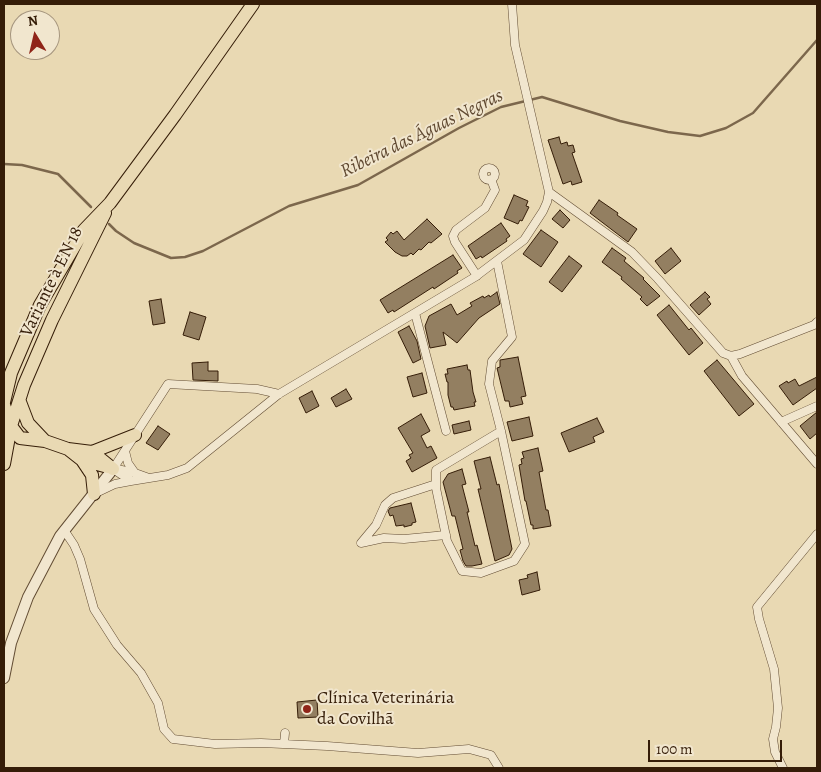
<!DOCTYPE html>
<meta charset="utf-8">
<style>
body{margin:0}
#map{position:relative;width:821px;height:772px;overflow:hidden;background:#e9d9b3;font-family:Alegreya,serif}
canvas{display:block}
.frame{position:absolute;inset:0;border:5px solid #351d08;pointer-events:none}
.north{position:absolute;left:10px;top:10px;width:50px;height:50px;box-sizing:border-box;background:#f1e6ce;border:1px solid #a6967f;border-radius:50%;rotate:351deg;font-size:14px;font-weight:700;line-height:20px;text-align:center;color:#351d08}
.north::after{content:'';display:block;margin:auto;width:18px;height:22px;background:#8f2418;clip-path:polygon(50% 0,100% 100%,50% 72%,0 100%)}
.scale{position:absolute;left:648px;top:740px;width:134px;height:22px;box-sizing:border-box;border:2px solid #351d08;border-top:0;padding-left:6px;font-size:15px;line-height:18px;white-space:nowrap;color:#351d08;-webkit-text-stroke:4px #f1e6ce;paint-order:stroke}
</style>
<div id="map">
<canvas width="821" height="772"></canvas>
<div class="frame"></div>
<div class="north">N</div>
<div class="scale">100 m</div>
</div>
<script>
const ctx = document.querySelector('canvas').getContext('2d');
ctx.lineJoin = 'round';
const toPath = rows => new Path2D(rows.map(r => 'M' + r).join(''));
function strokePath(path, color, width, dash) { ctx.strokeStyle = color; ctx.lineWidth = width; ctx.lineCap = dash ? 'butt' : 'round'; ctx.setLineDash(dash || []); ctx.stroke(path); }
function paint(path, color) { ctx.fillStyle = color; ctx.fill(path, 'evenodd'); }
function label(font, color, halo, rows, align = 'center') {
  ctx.font = font + ' Alegreya,serif'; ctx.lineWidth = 4; ctx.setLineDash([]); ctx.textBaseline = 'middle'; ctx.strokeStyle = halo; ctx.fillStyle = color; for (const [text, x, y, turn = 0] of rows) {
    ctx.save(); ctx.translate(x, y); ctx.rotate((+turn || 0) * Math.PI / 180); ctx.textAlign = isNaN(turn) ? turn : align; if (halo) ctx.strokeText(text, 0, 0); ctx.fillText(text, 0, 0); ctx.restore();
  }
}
strokePath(toPath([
 [4,164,22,165,58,174,91,207],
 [109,224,116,231,134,243,171,258,185,257,203,251,289,206,358,185,459,128,501,107,542,97,620,121,668,132,700,136,726,128,753,113,817,40]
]), '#7c674c', 2.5);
const building = toPath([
 [559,137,561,144,567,142,568,146,573,145,575,152,572,153,582,182,572,185,571,181,563,184,548,140,559,137],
 [514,195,528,201,526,206,529,207,522,221,520,220,518,224,504,218,514,195],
 [599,200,618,213,617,215,637,229,628,242,590,213,599,200],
 [560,210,570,220,563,228,552,219,560,210],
 [427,219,442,234,431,243,429,242,421,250,419,249,413,255,411,253,407,256,402,256,395,252,385,242,388,240,386,238,391,232,393,234,397,231,404,240,427,219],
 [501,223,510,236,506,239,507,241,482,258,481,256,476,259,468,246,501,223],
 [541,230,558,242,541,267,523,254,541,230],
 [612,248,626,258,624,261,644,278,643,279,660,296,647,306,640,299,642,297,621,279,622,277,602,262,612,248],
 [671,248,681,261,665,274,655,261,671,248],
 [453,255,462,268,457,271,458,273,434,289,433,287,394,312,393,310,388,313,380,300,453,255],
 [569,256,582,266,562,292,549,282,569,256],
 [497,292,500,304,479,318,457,343,443,332,446,345,430,348,425,326,429,316,451,304,457,315,472,306,470,303,483,296,484,298,489,295,490,297,497,292],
 [705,292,710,297,707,299,711,304,699,315,690,305,705,292],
 [161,299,165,323,153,325,149,301,161,299],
 [669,305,689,330,691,328,703,343,689,355,657,315,669,305],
 [190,312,206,317,199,340,183,335,190,312],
 [409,326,417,341,421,359,413,363,398,332,409,326],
 [518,357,526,396,521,397,523,404,510,407,509,401,505,401,497,368,500,367,500,360,518,357],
 [717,360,754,404,739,416,704,371,717,360],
 [208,362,208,371,218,371,218,381,193,380,192,363,208,362],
 [467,365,468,370,470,370,473,392,476,402,474,402,475,406,454,410,453,407,451,407,448,395,448,382,447,382,445,374,448,374,447,369,467,365],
 [422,373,427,393,413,397,407,377,422,373],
 [817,377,817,388,793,405,779,386,787,381,788,383,795,379,799,386,817,377],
 [346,389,352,399,336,407,331,398,346,389],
 [312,391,319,406,306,413,299,398,312,391],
 [817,412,817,433,810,439,800,426,817,412],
 [421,414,430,431,421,436,427,448,431,446,437,458,412,472,406,461,411,458,409,455,413,453,398,428,421,414],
 [529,417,533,436,512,441,507,422,529,417],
 [597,418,604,432,593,437,595,442,569,452,561,433,597,418],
 [469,421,471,430,454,434,452,425,469,421],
 [158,426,170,434,158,450,146,443,158,426],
 [538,448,543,471,539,472,546,510,548,510,551,526,533,529,533,525,531,525,526,501,525,501,519,465,522,464,521,459,524,458,522,452,538,448],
 [490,457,497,485,499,484,512,549,509,555,495,561,478,489,481,489,474,461,490,457],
 [462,469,466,484,462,485,469,512,467,512,475,546,477,545,482,564,472,566,466,566,463,561,460,550,463,549,455,516,452,516,443,482,448,474,462,469],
 [411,503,416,522,412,523,412,525,404,527,404,525,396,526,393,515,390,516,388,511,390,508,411,503],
 [537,572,540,590,522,595,519,580,528,578,527,575,537,572],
 [317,700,318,717,298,718,297,702,317,700]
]);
paint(building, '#937f61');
strokePath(building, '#351d08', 1);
const minor = toPath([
 '483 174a6 6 0 1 1 12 0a6 6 0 1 1-12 0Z',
 [549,192,632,252,658,279,723,353,731,356,740,354,814,325,817,322],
 [497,261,512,337,492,361,489,384,501,431,525,544,514,561,481,573,462,571,447,541,436,488,436,470,501,431],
 [477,276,455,242,453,236,456,230,485,208,495,190,491,179],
 [415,313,446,431],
 [731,356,742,376,817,464],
 [781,422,817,406],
 [125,451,128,463,135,473],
 [113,469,131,481,168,475,187,468,279,394,475,277,524,240,543,211,547,202,549,192,515,45,512,4],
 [113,469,168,384,257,389,279,394],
 [117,469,135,473,149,478],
 [436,484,393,498,385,505,376,525,361,543,384,538,404,539,446,535],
 [94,494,115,484,131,481],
 [64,530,74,545,80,559,94,609,117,645,141,673,158,703,164,729,173,739,215,744,261,743,327,746,418,753,469,749,491,755,499,768],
 [284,744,285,733],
 [783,768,775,752,773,739,776,727,778,708,774,669,759,619,757,607,817,534]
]);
const tertiary = toPath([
 [4,678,11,643,28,597,60,536,113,469]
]);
const primary = toPath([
 [4,402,11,373,40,305,84,230,110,203,175,115,253,4],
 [20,402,28,423,45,441],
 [4,405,11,426,20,438,45,441,68,449,92,452,113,469],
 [68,449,82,460,108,467],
 [92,452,135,435],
 [82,460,92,475,94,494],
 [4,464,11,426,24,385,52,320,105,213]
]);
strokePath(minor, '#624c33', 9);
strokePath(tertiary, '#624c33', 12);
strokePath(primary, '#351d08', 14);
strokePath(minor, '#f1e6ce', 8);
strokePath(tertiary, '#f1e6ce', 10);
strokePath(primary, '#e9d9b3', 12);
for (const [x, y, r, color] of [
 [307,709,5,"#8f2418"]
]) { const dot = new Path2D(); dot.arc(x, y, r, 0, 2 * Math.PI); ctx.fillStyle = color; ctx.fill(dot); strokePath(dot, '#f1e6ce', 2); }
label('18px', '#351d08', '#f1e6ce', [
 ["Variante à EN 18",52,282,-64]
]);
label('18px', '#351d08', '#f1e6ce', [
 ["Clínica Veterinária",317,699],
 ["da Covilhã",317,720]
], 'left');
label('italic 19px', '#5f4830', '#f1e6ce', [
 ["Ribeira das Águas Negras",422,134,-26]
]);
</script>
